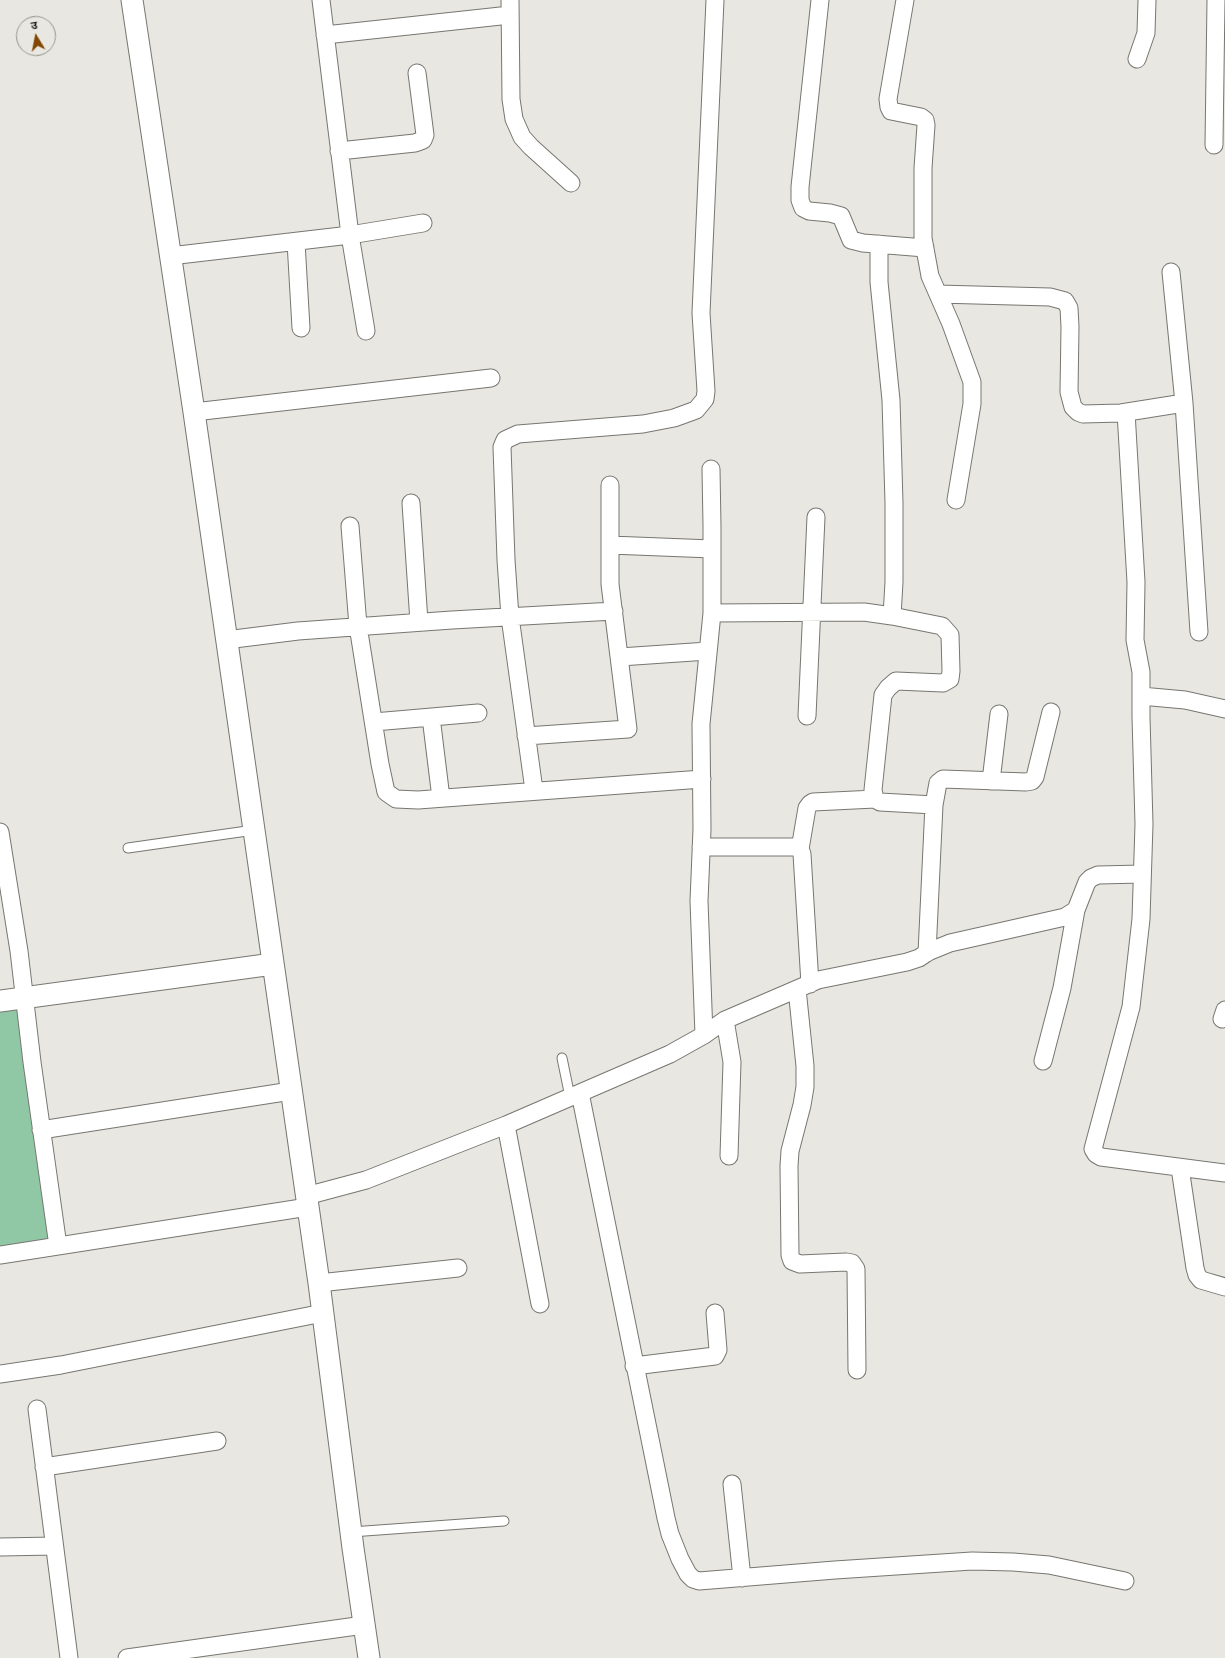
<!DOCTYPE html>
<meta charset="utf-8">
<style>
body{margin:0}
#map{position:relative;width:1225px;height:1658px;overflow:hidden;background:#e8e7e1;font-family:Ubuntu,"Noto Sans Devanagari",sans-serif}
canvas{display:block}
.north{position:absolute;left:16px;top:16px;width:40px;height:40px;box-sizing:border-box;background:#e8e7e1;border:1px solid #969691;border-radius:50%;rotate:350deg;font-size:11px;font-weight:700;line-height:16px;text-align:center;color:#1c1c1a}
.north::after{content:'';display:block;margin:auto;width:14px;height:18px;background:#834701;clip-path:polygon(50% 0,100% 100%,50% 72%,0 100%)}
</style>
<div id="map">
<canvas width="1225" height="1658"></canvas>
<div class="north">उ</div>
</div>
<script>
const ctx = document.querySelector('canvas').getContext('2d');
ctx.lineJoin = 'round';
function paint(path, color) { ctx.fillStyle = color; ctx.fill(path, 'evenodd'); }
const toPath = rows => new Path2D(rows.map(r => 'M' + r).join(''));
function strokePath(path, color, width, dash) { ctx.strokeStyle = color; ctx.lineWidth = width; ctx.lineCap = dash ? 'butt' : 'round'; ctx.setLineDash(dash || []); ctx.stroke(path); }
paint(toPath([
 [12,1005,17,1011,20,1031,49,1241,0,1249,0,1007]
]), '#90c8a5');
const service = toPath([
 [128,848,254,830],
 [562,1058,570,1097],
 [351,1532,504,1521]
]);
const minor = toPath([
 [321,0,350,235,366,331],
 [510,0,511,99,514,119,522,137,531,147,571,183],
 [820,0,800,187,800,200,803,208,809,211,830,213,841,216,851,240,863,243,925,248],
 [905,0,888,99,889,107,891,111,921,117,925,120,926,125,923,168,923,238,930,276,951,324,972,382,972,404,956,500],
 [325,35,510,15],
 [1137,59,1146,33,1147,0],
 [1214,145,1216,0],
 [339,151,415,143,423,140,425,135,417,73],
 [296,242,301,328],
 [170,256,350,235,423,223],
 [1171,272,1184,403,1199,632],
 [938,294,1050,297,1065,301,1069,308,1070,327,1069,392,1073,407,1078,412,1083,414,1121,413,1184,403],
 [194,412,491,378],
 [1126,412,1136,582,1135,640,1141,672,1141,717,1144,824,1141,919,1131,1007,1093,1149,1096,1154,1101,1157,1225,1173],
 [411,503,419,622],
 [350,526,358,626,380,764,386,792,396,799,418,800,702,779],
 [610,545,712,549],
 [712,613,864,612,892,616,894,582,894,503,891,400,879,282,879,244],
 [892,616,942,626,950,635,951,671,950,679,943,683,896,681,888,688,883,695,873,790,875,799,880,802,934,805],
 [226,640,298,631,452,620,614,611],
 [620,657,708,651],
 [1141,696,1185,700,1225,709],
 [807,716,816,517],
 [431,717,441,798],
 [374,722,478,713],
 [526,736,628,729,610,584,610,485],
 [991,781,999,714],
 [534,790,510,617,506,560,502,447,505,440,518,434,643,424,674,418,696,410,705,399,706,391,701,313,715,0],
 [0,832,19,951,32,1062,58,1246],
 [701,847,797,847,800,849,802,854,810,984],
 [800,849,807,808,810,804,813,802,875,799],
 [927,953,934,805,938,783,943,779,1026,782,1032,781,1035,777,1051,712],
 [797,989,805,1066,805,1087,802,1105,790,1151,789,1166,790,1255,792,1261,800,1264,846,1262,852,1263,856,1269,857,1370],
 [1222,1019,1225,1010],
 [725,1020,732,1062,729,1156],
 [704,1035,699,901,702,829,701,724,712,613,712,526,711,469],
 [1043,1061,1062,988,1076,910],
 [580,1093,666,1518,670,1534,680,1559,688,1574,693,1579,699,1581,835,1570,972,1561,1013,1562,1049,1565,1125,1581],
 [506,1125,540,1304],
 [41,1130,291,1091],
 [1180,1168,1195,1268,1197,1275,1201,1280,1225,1287],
 [306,1196,366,1180,506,1125,670,1054,704,1035,725,1020,818,980,907,962,919,958,928,952,950,943,1065,917,1076,910,1087,882,1091,878,1098,875,1142,874],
 [0,1255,308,1207],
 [319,1283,458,1268],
 [634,1366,715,1356,718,1350,715,1313],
 [0,1374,61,1365,323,1313],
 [37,1409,69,1658],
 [44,1467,217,1441],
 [732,1484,742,1578],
 [0,1547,54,1546],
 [127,1658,364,1625]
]);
const tertiary = toPath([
 [132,0,194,412,319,1283,353,1548,369,1658],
 [0,1001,273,964]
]);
strokePath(service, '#777670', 11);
strokePath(minor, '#777670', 19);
strokePath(tertiary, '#777670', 23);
strokePath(service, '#fff', 9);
strokePath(minor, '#fff', 17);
strokePath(tertiary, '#fff', 21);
</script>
